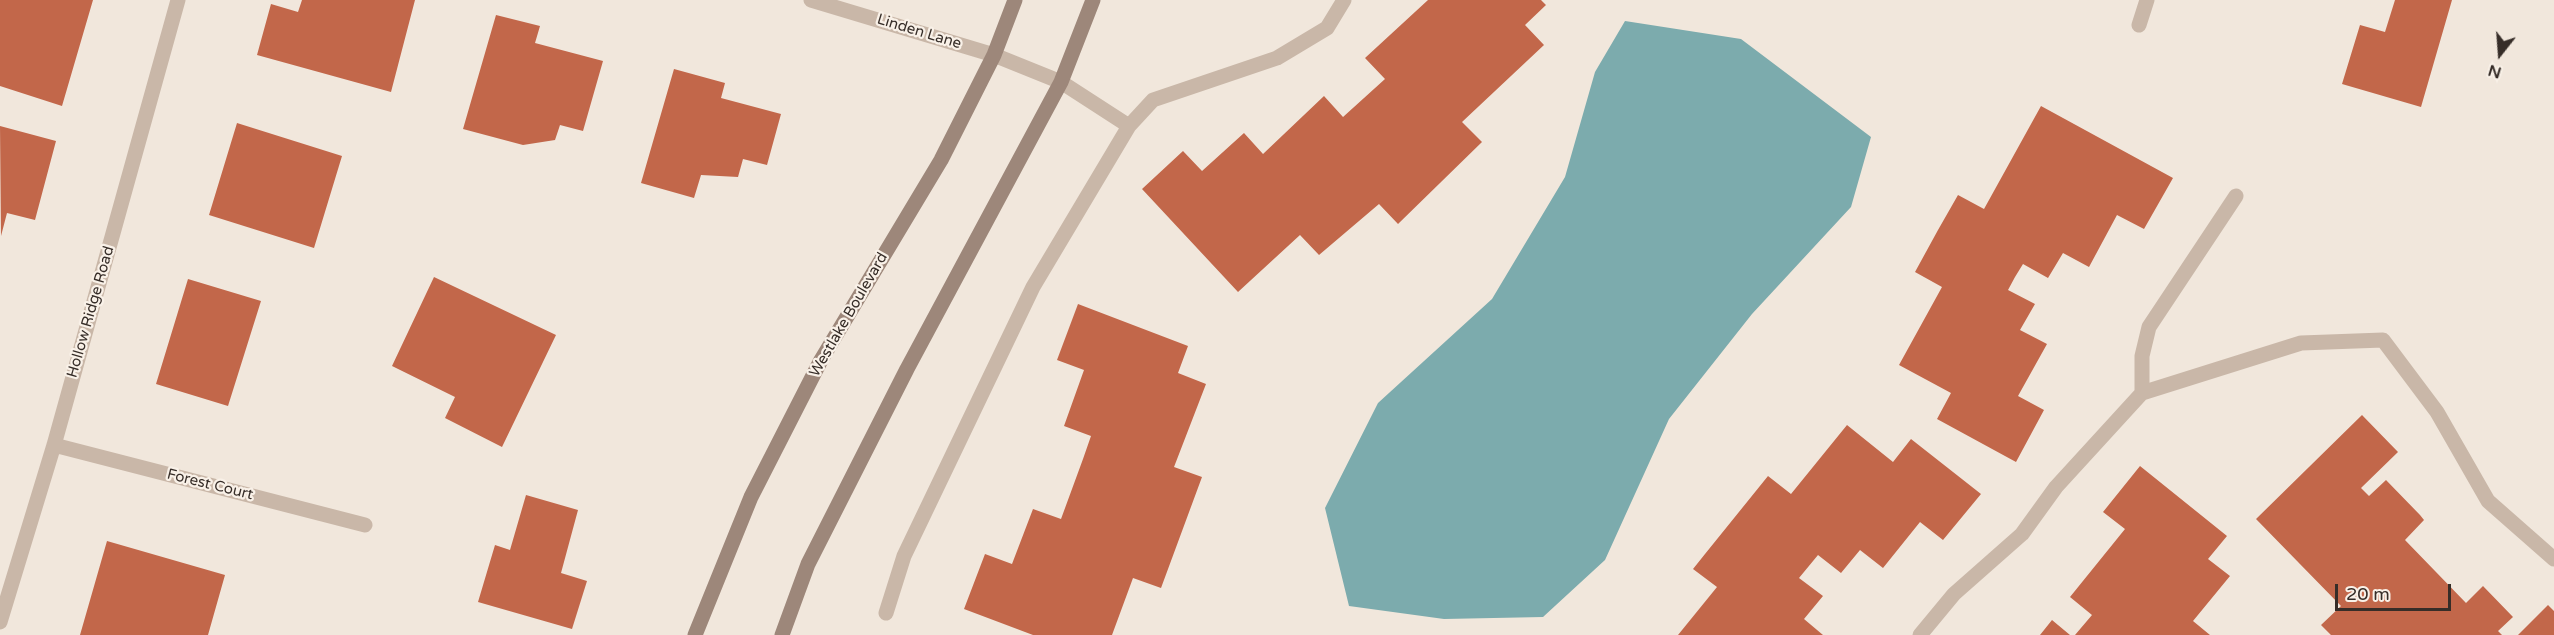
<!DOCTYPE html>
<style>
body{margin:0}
#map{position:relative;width:2554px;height:635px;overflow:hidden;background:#f1e7dc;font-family:"Varela Round",sans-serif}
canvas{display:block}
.north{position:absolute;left:2470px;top:24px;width:60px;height:60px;-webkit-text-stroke:4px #f9f1e8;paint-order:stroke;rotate:197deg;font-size:16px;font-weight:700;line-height:24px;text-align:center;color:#362d28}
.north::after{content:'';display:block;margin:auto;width:21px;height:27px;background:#362d28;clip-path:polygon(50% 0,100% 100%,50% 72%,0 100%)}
.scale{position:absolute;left:2335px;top:584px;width:116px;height:27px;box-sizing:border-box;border:3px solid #362d28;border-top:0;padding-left:8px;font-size:18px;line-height:21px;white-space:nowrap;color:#362d28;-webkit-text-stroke:4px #f9f1e8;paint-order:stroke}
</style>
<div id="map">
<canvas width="2554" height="635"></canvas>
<div class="north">N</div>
<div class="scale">20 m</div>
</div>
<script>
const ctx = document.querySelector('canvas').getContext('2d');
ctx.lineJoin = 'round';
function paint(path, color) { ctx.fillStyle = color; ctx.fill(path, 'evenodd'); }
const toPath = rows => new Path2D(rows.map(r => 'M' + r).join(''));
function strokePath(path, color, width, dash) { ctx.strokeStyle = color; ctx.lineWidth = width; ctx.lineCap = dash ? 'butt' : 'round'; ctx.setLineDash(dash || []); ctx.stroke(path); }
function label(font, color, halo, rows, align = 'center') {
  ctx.font = font + ' "Varela Round",sans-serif'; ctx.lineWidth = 4.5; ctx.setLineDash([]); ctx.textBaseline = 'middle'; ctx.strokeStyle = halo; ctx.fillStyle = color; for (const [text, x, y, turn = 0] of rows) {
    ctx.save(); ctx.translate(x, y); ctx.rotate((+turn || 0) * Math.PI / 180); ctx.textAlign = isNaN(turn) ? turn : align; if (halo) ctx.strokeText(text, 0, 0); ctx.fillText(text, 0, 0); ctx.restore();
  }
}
paint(toPath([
 [1625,21,1741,39,1871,137,1851,207,1752,314,1669,419,1605,560,1543,617,1444,619,1349,606,1325,508,1378,403,1492,299,1565,177,1595,72]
]), '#7cabad');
paint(toPath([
 [0,0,93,0,62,106,0,86],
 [302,0,415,0,391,92,257,55,271,4,298,12],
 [1428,0,1541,0,1546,5,1525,25,1544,45,1462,122,1482,142,1398,224,1379,204,1319,255,1300,235,1238,292,1142,189,1183,151,1202,171,1244,133,1263,154,1324,96,1343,117,1385,79,1365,58],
 [2395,0,2452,0,2421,107,2342,84,2360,25,2385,32],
 [496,15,540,26,535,43,603,61,583,131,560,125,555,140,523,145,463,129],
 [674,69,725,83,721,98,781,114,767,165,743,159,738,177,701,175,694,198,641,183],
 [2041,106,2173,178,2144,229,2117,215,2089,267,2063,253,2048,278,2023,264,2015,277,2008,290,2035,304,2020,330,2047,344,2018,396,2044,410,2016,462,1937,419,1951,393,1899,365,1942,287,1915,272,1938,230,1958,195,1984,209],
 [237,123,342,156,314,248,209,215],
 [0,126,56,141,35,220,7,213,1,236],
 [434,277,556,335,502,447,445,418,455,397,392,366],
 [188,279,261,301,228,406,156,384],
 [1078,304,1188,346,1178,373,1206,384,1174,467,1202,477,1161,588,1133,578,1112,635,1033,635,964,609,985,554,1012,564,1033,509,1061,519,1083,459,1091,436,1064,426,1084,370,1057,360],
 [2362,415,2398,452,2361,488,2369,496,2386,480,2420,515,2424,520,2405,540,2466,603,2483,586,2513,617,2498,631,2502,635,2331,635,2321,625,2341,606,2256,519],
 [1847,425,1893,462,1911,439,1981,494,1943,540,1920,522,1883,568,1860,550,1841,573,1818,555,1799,578,1823,596,1804,619,1823,635,1678,635,1717,587,1693,569,1705,554,1768,476,1791,494],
 [2140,466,2227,536,2208,559,2230,576,2193,621,2210,635,2075,635,2092,615,2070,597,2125,529,2103,512],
 [526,495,578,510,561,573,587,581,572,629,478,602,495,545,510,550],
 [107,541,225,575,208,635,80,635],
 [2548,605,2554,611,2554,635,2518,635],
 [2052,620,2070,635,2040,635]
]), '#c2674a');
strokePath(toPath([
 [1129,126,1153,100,1277,58,1327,28,1344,0],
 [2142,393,2142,356,2149,327,2236,196],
 [886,613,904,556,1033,287,1129,126,1061,82,994,55],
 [1920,635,1954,594,2022,534,2056,487,2142,393,2301,343,2383,340,2437,412,2488,501,2554,559]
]), '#c9b7a8', 15);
strokePath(toPath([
 [811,0,994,55],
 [2139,25,2147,0],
 [54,445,365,525],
 [0,622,54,445,178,0]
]), '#c9b7a8', 15);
strokePath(toPath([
 [695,635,751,497,821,360,941,160,994,55,1015,0],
 [782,635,808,564,907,369,1061,82,1093,0]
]), '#9d877a', 15);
label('15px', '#362d28', '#f9f1e8', [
 ["Linden Lane",919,32,17],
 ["Hollow Ridge Road",91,312,-74],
 ["Westlake Boulevard",849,315,-60],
 ["Forest Court",210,485,14]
]);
</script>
